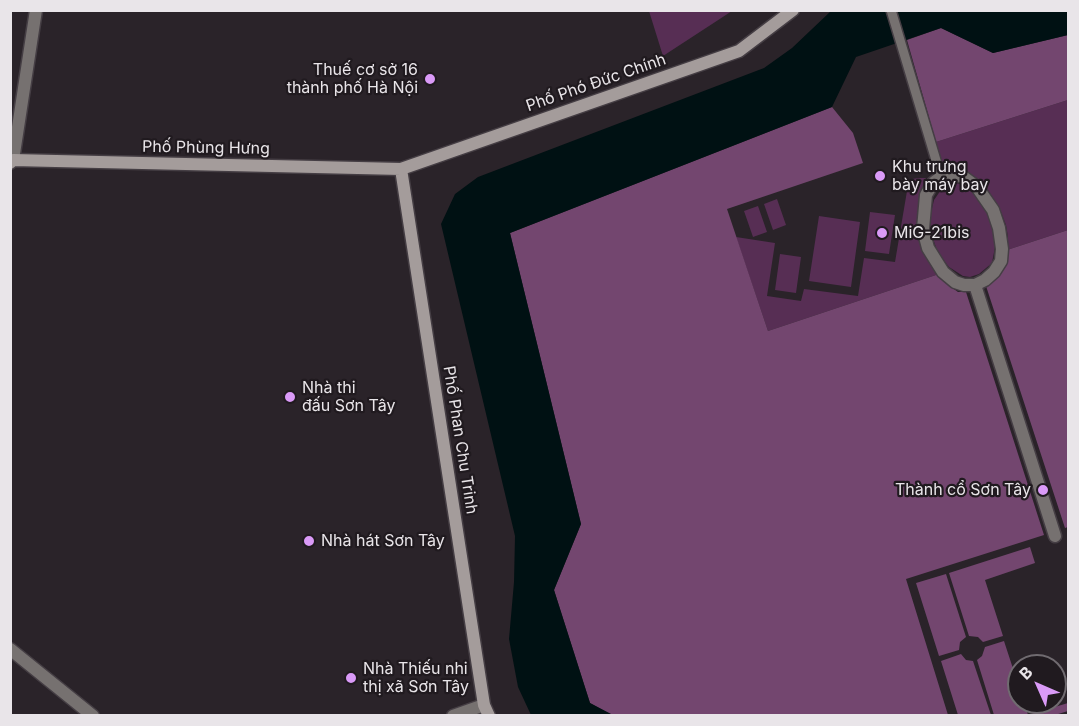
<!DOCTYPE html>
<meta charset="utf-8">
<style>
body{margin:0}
#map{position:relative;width:1079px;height:726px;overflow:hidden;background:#2a2329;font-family:Inter,sans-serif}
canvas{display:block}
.frame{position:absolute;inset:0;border:12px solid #e9e5e9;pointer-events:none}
.north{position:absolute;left:1007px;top:654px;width:60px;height:60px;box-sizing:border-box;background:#201a1f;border:2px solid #706b70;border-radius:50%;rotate:315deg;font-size:16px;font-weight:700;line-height:24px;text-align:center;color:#e9e5e9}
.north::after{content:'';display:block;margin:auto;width:21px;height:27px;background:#da9af7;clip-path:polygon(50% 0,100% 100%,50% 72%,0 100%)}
</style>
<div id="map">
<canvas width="1079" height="726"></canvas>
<div class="frame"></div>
<div class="north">B</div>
</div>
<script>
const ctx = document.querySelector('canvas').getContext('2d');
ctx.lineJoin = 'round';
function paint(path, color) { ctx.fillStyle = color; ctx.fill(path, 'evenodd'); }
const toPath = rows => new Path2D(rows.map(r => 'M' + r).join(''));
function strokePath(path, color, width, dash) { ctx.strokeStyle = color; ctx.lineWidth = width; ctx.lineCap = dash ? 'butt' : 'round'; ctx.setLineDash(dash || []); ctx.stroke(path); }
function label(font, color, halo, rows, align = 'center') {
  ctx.font = font + ' Inter,sans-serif'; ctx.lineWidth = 4.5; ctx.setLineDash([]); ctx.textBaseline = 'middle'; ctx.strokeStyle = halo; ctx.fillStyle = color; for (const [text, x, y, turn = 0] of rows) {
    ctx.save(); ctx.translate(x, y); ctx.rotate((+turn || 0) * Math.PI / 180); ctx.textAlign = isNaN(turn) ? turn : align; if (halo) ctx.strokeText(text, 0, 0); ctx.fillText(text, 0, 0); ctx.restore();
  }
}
paint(toPath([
 [649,11,649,10,732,11,663,56],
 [1068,100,1068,230,1007,250,1008,237,1006,225,1001,212,988,190,981,181,964,170,943,169,936,142],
 [919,178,926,178,920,212,939,274,768,331,736,237,775,243,767,296,801,301,804,289,858,296,864,258,895,262,907,191,912,179],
 [955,183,965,185,974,193,986,210,993,229,995,247,992,263,979,274,970,277,963,276,949,267,938,253,931,233,930,217,934,200,943,187],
 [777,199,786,225,773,230,764,204],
 [758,206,767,232,753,237,744,211],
 [870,212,895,215,889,254,865,251],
 [819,216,860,222,851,287,809,281],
 [780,254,801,257,796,293,775,290]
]), '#572e54');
paint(toPath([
 [941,28,993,53,1068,35,1068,100,936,142,907,40],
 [832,107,853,133,863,163,727,209,768,331,939,274,951,287,958,292,966,292,1044,535,906,579,948,715,613,716,590,703,554,590,581,524,510,233],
 [1068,230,1068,527,1065,528,986,286,999,276,1006,262,1007,250],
 [1030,547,1035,563,985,580,1003,636,983,642,978,637,969,636,949,573],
 [946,574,966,637,960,642,959,650,939,656,916,583],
 [1004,641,1019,687,1019,702,1024,702,1028,715,1068,703,1068,711,1055,715,994,715,977,660,982,656,985,647],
 [961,654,966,660,973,661,991,715,958,715,941,661]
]), '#73466f');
paint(toPath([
 [831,11,1068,11,1068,35,993,53,941,28,856,57,832,107,510,233,581,524,554,590,590,703,613,715,531,715,518,687,509,639,514,582,515,536,441,224,455,194,478,177,764,68,792,48]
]), '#001113');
const lane = toPath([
 [891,10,941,177]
]);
const street = toPath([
 [13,160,36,10],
 [952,175,962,176,977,187,993,210,999,228,1002,249,1001,261,994,272,985,280,975,285,964,285,955,282,943,272,928,248,923,229,926,195,933,183,941,177,952,175],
 [975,285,1055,536],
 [10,649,93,716],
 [453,716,484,705]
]);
const secondary = toPath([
 [10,163,13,160,401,169,739,51,793,10],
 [401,169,484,705,489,716]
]);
strokePath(lane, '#453e44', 12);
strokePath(street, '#453e44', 15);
strokePath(secondary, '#453e44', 15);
strokePath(lane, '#767170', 9);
strokePath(street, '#767170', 12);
strokePath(secondary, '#a49c9b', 12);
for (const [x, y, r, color] of [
 [430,79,6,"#da9af7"],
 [880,176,6,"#da9af7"],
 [882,233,6,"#da9af7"],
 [290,397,6,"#da9af7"],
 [1043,490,6,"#da9af7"],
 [309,541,6,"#da9af7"],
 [351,678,6,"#da9af7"]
]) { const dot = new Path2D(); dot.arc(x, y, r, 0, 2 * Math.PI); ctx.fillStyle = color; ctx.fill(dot); strokePath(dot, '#201a1f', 2); }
label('16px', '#e9e5e9', '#201a1f', [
 ["Thuế cơ sở 16",418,70,"right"],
 ["thành phố Hà Nội",418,88,"right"],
 ["Khu trưng",892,167],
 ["bày máy bay",892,185],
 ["MiG-21bis",894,233],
 ["Nhà thi",302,388],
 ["đấu Sơn Tây",302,406],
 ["Thành cổ Sơn Tây",1031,490,"right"],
 ["Nhà hát Sơn Tây",321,541],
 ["Nhà Thiếu nhi",363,669],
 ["thị xã Sơn Tây",363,687]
], 'left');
label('16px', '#e9e5e9', '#201a1f', [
 ["Phố Phó Đức Chính",596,83,-19],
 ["Phố Phùng Hưng",206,148,1],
 ["Phố Phan Chu Trinh",460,440,81]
]);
</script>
